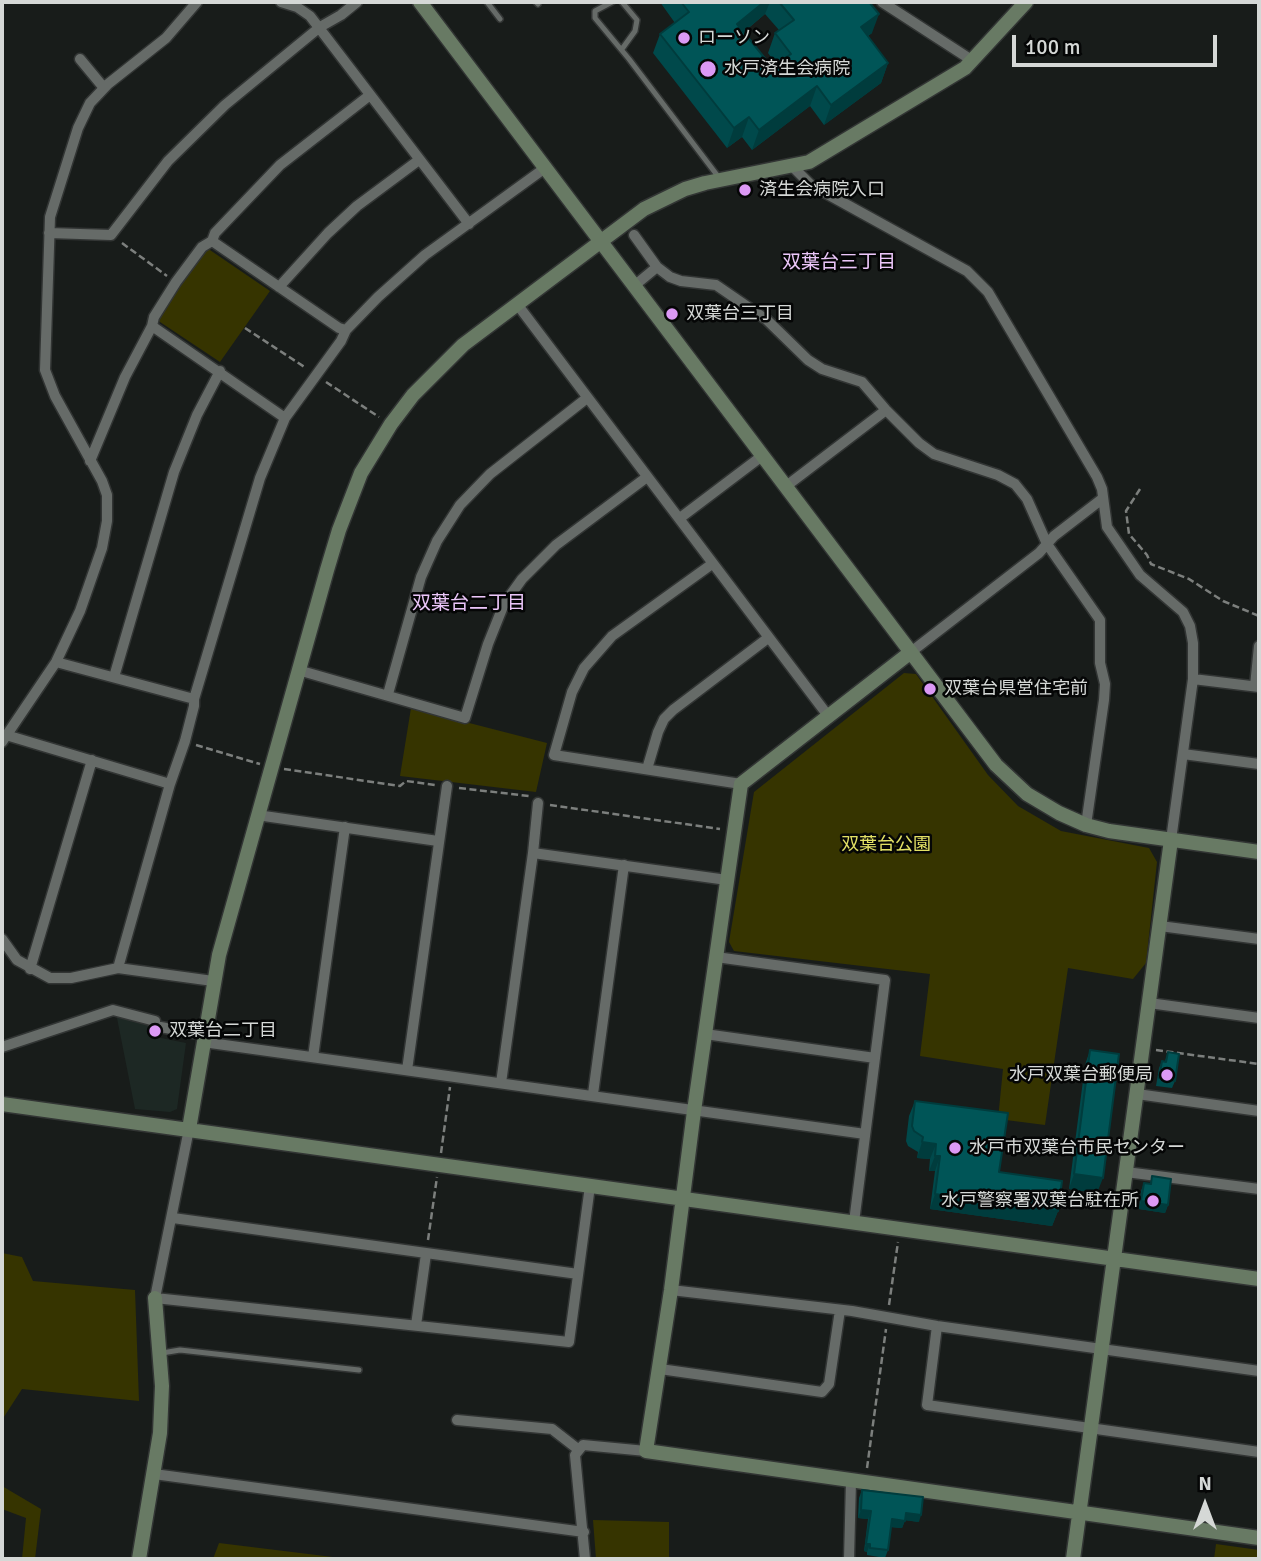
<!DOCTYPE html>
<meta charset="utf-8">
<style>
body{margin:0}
#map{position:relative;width:1261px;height:1561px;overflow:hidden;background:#181c1a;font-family:Signika,sans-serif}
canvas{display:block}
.frame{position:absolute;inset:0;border:4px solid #d5d8d6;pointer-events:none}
.north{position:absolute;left:1170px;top:1470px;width:70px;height:70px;-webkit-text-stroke:5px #050606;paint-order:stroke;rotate:0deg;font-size:19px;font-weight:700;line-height:28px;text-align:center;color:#d5d8d6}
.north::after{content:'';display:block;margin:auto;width:24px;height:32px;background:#d5d8d6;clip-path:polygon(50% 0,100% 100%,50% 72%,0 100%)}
.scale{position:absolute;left:1012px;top:35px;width:205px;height:32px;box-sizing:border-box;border:4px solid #d5d8d6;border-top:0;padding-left:9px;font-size:21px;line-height:24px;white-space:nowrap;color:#d5d8d6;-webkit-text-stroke:5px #050606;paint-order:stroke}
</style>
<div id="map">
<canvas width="1261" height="1561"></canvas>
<div class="frame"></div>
<div class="north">N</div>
<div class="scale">100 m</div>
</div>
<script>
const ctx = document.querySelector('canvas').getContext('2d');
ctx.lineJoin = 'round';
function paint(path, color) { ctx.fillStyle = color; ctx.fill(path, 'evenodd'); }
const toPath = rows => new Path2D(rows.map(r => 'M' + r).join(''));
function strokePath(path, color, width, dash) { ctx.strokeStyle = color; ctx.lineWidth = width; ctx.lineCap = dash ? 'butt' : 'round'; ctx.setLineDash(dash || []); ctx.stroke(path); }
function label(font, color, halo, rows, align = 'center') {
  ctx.font = font + ' Signika,"Noto Sans JP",sans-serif'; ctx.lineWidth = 5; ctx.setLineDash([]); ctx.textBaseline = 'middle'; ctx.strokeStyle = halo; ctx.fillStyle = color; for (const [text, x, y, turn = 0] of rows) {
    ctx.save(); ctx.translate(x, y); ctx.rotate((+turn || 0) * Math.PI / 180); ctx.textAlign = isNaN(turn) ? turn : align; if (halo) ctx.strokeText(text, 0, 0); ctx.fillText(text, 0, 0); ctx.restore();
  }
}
paint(toPath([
 [116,1013,152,1023,151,1036,186,1043,177,1109,170,1112,135,1109]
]), '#1d2824');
paint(toPath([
 [207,248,270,291,220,362,157,320,179,285],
 [904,673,916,674,988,775,1018,806,1061,831,1149,848,1157,862,1146,963,1133,979,1068,968,1045,1125,998,1119,1003,1069,920,1056,930,974,734,951,729,942,754,792],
 [411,708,547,743,536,792,400,776],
 [2,1253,22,1257,33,1281,135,1290,139,1401,22,1389,2,1420],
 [2,1486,41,1509,35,1559,22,1559,26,1518,2,1509],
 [593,1520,669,1522,669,1559,596,1559],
 [219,1543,349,1559,213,1559],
 [1216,1544,1259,1550,1259,1559,1214,1559]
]), '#363400');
const lane = toPath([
 [487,2,500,19],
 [536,2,538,4],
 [612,2,595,11,595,18,629,59,720,179],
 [622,49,635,31,637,20,622,2],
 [162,1353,180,1350,359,1370]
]);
const street = toPath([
 [281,2,297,7,310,16,469,224],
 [882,2,973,61],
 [80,59,104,88],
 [370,95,280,165,215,233,212,241,339,328,346,330,378,297,425,255,545,168],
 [793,167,811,185,967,271,988,292,1097,477,1102,489,1107,527,1140,575,1183,612,1190,626,1193,643,1193,679,1171,840],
 [49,233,111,235,168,161,225,105,320,27,341,15,357,2],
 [634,235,657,267,670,277,681,281,716,285,767,320,808,360,822,369,862,382,886,410,919,443,934,454,998,475,1015,484,1027,499,1047,544,1100,620,1100,663,1105,684,1104,700,1086,825],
 [634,286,657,267],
 [279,287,328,233,357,206,419,160],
 [517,304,829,717],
 [152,326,154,317,176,282,202,247,212,241],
 [285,418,341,341,346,330],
 [90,461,125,377,152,326,285,418,260,478,194,699,194,706,185,741,170,784],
 [785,487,886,410],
 [680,518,762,456],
 [712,564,612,636,584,668,572,692,554,755,741,784],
 [911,652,1039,553,1054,536,1102,499],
 [56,662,194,699],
 [298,670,465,718,488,644,504,604,522,579,556,545,647,477],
 [114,677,174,472,197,415,220,371],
 [1193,679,1259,687],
 [1255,686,1259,646],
 [388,694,421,577,437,541,460,505,490,474,587,398],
 [6,735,170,784,118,968],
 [2,742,56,662,80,611,102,548,107,521,107,495,102,481,55,396,45,370,50,217,78,128,90,103,108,84,166,38,197,2],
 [1183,754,1259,764],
 [647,769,658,732,664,719,673,710,768,638],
 [257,815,438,841],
 [533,853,538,803],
 [1160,926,1259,939],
 [2,939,17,960,50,978,71,978,118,968,213,981],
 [716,957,885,980,854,1222],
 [30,969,92,760],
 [1149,1003,1259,1018],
 [705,1034,875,1058],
 [203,1042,865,1134],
 [2,1047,113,1010,155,1021,155,1026,204,1035],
 [313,1057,345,827],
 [407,1070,447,786],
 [501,1083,533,853,727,880],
 [593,1094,624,865],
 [1137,1094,1259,1111],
 [189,1129,155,1298,569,1342,590,1186],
 [1126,1172,1259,1189],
 [173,1218,578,1274],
 [671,1290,852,1311,937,1326,1259,1371],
 [416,1325,426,1254],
 [937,1326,927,1405,1259,1452],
 [660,1369,822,1392,829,1384,840,1310],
 [457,1420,552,1429,579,1450],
 [154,1474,584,1532],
 [585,1559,575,1455,583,1445,646,1451],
 [849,1559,851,1481]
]);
const secondary = toPath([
 [420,2,996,765,1027,794,1059,813,1086,825,1109,831,1259,852],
 [911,652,741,784,694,1111,671,1290,646,1451,1259,1538],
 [2,1104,1259,1279],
 [189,1129,219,955,327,570,339,530,361,473,391,424,413,395,463,345,644,209,685,189,705,183,809,162,965,68,1026,2],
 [139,1559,160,1433,162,1386,155,1298],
 [1073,1559,1171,840]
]);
strokePath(lane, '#323534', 8);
strokePath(street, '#323534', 13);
strokePath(secondary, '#323534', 17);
strokePath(toPath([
 [122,243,167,276],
 [245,328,306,368],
 [326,382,379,417],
 [1140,489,1126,511,1129,534,1147,555,1151,564,1189,579,1223,601,1259,616],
 [196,745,260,764],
 [284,769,400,786,406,781,435,785],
 [459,788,529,796],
 [550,805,720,829],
 [1156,1050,1259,1064],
 [441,1153,450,1087],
 [428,1240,437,1177],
 [889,1305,898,1242],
 [867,1468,886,1329]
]), '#7c7f7d', 2.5, [7, 3.5]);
strokePath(lane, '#666b68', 5);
strokePath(street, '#666b68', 10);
strokePath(secondary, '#687a64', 14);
paint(toPath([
 [660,2,869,2,872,33,868,36,888,63,881,83,824,125,810,106,752,150,742,137,727,148,653,53,660,34,675,23],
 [765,14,779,30,775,33,768,53,776,64,772,67,744,32],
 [1090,1050,1097,1193,1069,1189,1085,1065],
 [1168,1052,1175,1081,1172,1088,1156,1086,1159,1068,1162,1061,1165,1061],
 [915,1101,999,1172,1058,1211,1052,1226,930,1209,935,1171,929,1171,930,1159,917,1158,918,1152,908,1146,906,1141,909,1116],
 [1152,1176,1168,1205,1165,1213,1139,1209,1141,1191,1144,1183,1150,1184],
 [862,1490,919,1522,905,1520,902,1528,891,1527,888,1550,885,1558,867,1555,867,1552,864,1551,868,1519,858,1518,859,1498]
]), '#00494b');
paint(toPath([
 [764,2,770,2,765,14,730,43,737,24],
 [879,14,872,33,854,46,861,27],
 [888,63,881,83,824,125,831,105],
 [817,86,810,106,752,150,759,130],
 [749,117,742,137,727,148,734,128],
 [922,1142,936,1144,930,1159,917,1158],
 [935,1156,940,1156,935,1171,929,1171],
 [1074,1174,1103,1178,1097,1193,1069,1189],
 [935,1194,1058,1211,1052,1226,930,1209],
 [1141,1201,1168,1205,1165,1213,1139,1209],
 [861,1510,871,1511,868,1519,858,1518],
 [906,1513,921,1515,919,1522,903,1520],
 [892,1519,905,1521,902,1528,889,1527],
 [866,1544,870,1544,867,1552,864,1551]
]), '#003c3d');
const building = toPath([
 [681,2,764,2,737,24,772,67,791,54,775,33,794,20,779,2,869,2,879,14,861,27,888,63,831,105,817,86,759,130,749,117,734,128,660,34,689,12,681,2],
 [1090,1050,1119,1054,1103,1178,1074,1174,1090,1050],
 [1168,1052,1179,1054,1175,1081,1159,1078,1162,1061,1166,1062,1168,1052],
 [915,1101,1008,1113,999,1172,1062,1181,1058,1211,935,1194,940,1156,935,1156,936,1144,922,1142,923,1137,914,1131,912,1126,915,1101],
 [1152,1176,1171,1179,1168,1205,1141,1201,1144,1183,1151,1184,1152,1176],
 [862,1490,923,1497,921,1515,906,1513,905,1521,892,1519,888,1550,870,1548,870,1544,866,1544,871,1511,861,1510,862,1490]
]);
paint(building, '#005557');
strokePath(building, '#003c3d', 2);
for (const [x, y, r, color] of [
 [684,38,7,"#dc99f5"],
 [708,69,9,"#dc99f5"],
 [745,190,7,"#dc99f5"],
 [672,314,7,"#dc99f5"],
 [930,689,7,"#dc99f5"],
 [155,1031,7,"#dc99f5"],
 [1167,1075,7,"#dc99f5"],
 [955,1148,7,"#dc99f5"],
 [1153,1201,7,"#dc99f5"]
]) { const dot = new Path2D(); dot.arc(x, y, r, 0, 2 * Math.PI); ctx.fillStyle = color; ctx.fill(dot); strokePath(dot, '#050606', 2.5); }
label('18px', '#d5d8d6', '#050606', [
 ["ローソン",698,38],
 ["水戸済生会病院",724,69],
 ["済生会病院入口",759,190],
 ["双葉台三丁目",686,314],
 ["双葉台県営住宅前",944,689],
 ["双葉台二丁目",169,1031],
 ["水戸双葉台郵便局",1153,1075,"right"],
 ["水戸市双葉台市民センター",969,1148],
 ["水戸警察署双葉台駐在所",1139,1201,"right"]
], 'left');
label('18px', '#e3e165', '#050606', [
 ["双葉台公園",886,845]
]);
label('19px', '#ebc6f9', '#050606', [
 ["双葉台三丁目",839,263],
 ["双葉台二丁目",469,604]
]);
</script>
